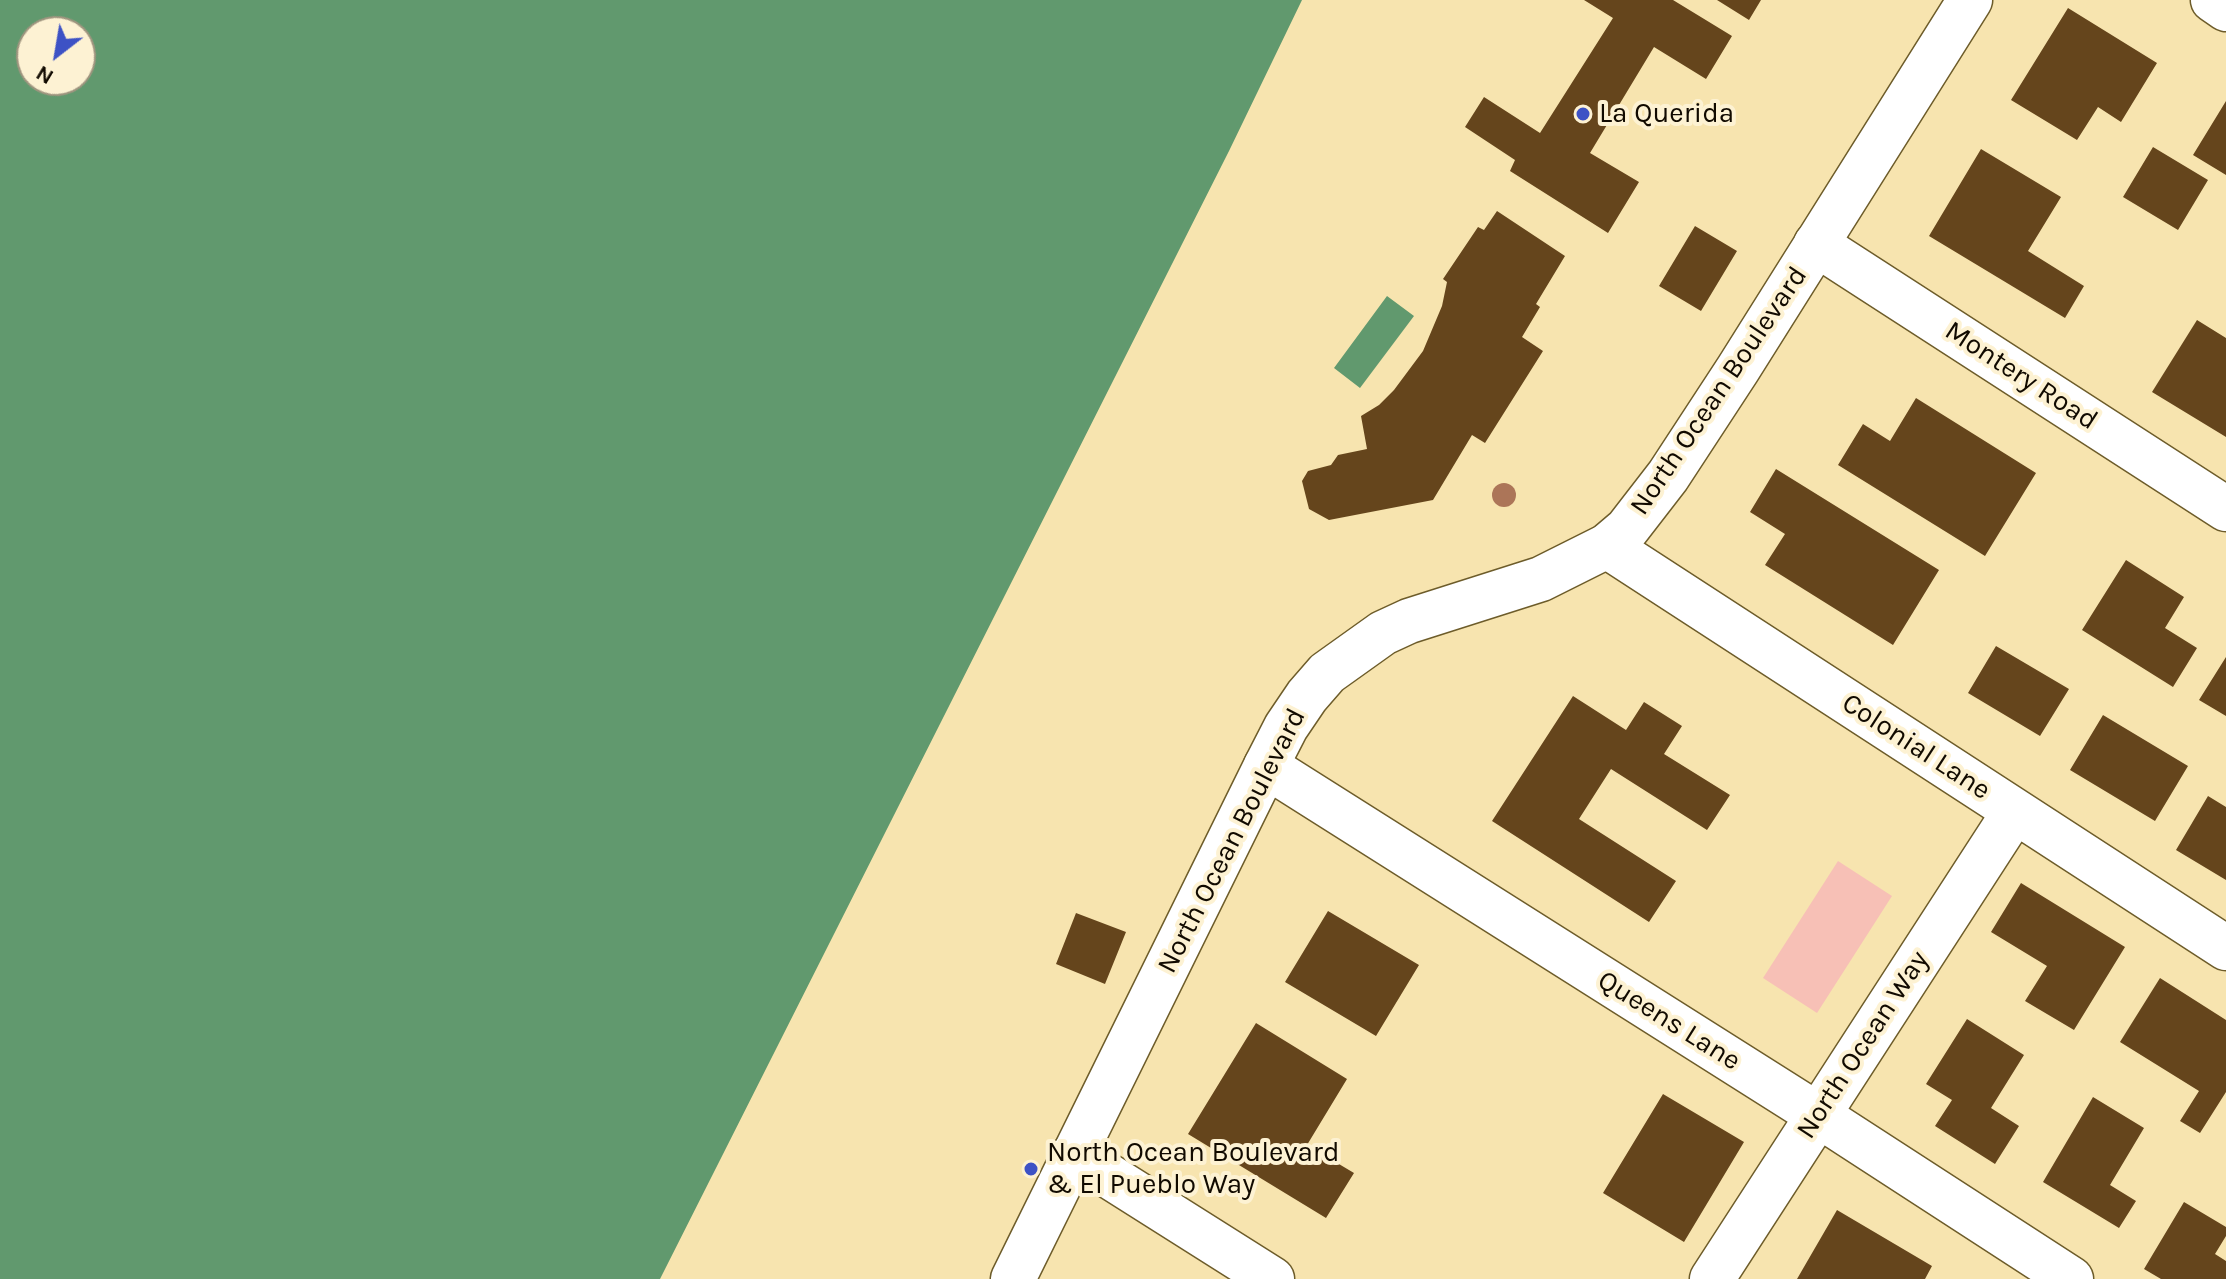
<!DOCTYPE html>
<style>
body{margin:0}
#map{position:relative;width:2226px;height:1279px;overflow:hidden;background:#f7e4af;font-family:Karla,sans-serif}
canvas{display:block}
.north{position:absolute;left:16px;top:16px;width:80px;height:80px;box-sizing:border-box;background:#fdf2d3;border:2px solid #9f957f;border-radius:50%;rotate:211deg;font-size:22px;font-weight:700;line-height:32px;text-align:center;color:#110a00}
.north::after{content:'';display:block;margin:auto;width:28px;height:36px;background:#3d52c5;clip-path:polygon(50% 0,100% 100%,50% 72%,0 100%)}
</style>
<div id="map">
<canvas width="2226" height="1279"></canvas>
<div class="north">N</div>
</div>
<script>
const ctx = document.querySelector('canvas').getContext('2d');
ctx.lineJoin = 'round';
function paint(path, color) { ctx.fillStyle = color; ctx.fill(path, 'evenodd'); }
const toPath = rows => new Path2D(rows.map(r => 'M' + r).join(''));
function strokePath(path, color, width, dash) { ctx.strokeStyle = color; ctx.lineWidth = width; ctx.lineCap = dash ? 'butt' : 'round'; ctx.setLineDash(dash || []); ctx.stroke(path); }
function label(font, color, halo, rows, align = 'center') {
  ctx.font = font + ' Karla,sans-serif'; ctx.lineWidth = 8; ctx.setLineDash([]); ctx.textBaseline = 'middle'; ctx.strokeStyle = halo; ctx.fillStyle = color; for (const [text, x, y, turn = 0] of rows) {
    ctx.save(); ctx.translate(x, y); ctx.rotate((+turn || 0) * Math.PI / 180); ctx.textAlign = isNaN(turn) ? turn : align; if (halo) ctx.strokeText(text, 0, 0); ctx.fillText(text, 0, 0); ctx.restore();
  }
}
paint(toPath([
 [1838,861,1892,896,1817,1013,1763,978]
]), '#f7c0b6');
paint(toPath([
 [0,0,1302,0,1229,151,660,1279,0,1279],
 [80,32,80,80,32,80,32,32],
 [1387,296,1414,316,1360,388,1334,368]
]), '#61996e');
paint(toPath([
 [1584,0,1673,0,1732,36,1706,79,1654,47,1590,153,1639,182,1608,233,1510,171,1515,160,1465,127,1484,97,1540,133,1613,18],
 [1717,0,1761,0,1749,20],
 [2068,8,2157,63,2121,122,2098,107,2077,140,2011,100],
 [2226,101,2226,175,2193,155],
 [2153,147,2208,180,2178,230,2123,197],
 [1981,149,2061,197,2028,251,2084,286,2065,318,1929,236],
 [1497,211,1565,256,1536,304,1540,307,1522,337,1543,351,1485,443,1472,435,1433,500,1329,520,1309,509,1302,481,1308,471,1331,465,1338,455,1367,449,1361,416,1379,405,1394,390,1423,351,1442,306,1447,282,1443,279,1478,227,1484,230],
 [1695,226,1737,251,1701,311,1659,286],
 [2197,320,2226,338,2226,437,2152,392],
 [1916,398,2036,473,1985,556,1838,465,1863,424,1890,441],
 [1776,469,1939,570,1893,645,1765,565,1785,534,1750,512],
 [2126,560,2184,597,2165,628,2197,648,2173,687,2082,630],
 [1996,646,2069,689,2040,736,1968,693],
 [2226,657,2226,716,2199,700],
 [1573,696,1626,730,1644,702,1682,726,1664,754,1730,795,1707,830,1611,769,1579,819,1676,881,1649,922,1492,821],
 [2103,715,2188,766,2155,821,2070,770],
 [2208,796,2226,807,2226,880,2176,850],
 [2021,883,2125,947,2074,1030,2025,1001,2047,966,1991,932],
 [1328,911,1419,965,1376,1036,1285,982],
 [1076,913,1126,932,1105,984,1056,964],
 [2160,978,2226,1020,2226,1092,2200,1133,2180,1121,2199,1091,2120,1042],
 [1967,1019,2024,1055,1991,1108,2019,1126,1995,1164,1935,1126,1952,1100,1926,1084],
 [1256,1023,1347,1079,1307,1145,1354,1173,1326,1218,1188,1134],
 [1663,1094,1744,1142,1684,1242,1603,1193],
 [2093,1097,2144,1128,2110,1185,2136,1201,2119,1228,2043,1182],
 [2184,1202,2226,1227,2226,1236,2215,1254,2226,1261,2226,1279,2161,1279,2144,1269],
 [1837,1210,1932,1266,1925,1279,1797,1279]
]), '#65451c');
const minor = toPath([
 [2213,0,2226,9],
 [1816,244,2226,509],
 [1607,546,2226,948],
 [1266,766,1818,1115,2071,1279],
 [1074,1154,1272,1279],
 [1712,1279,2015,811]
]);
const tertiary = toPath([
 [1013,1279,1266,766,1286,727,1307,696,1327,673,1383,633,1409,621,1541,579,1607,546,1627,529,1668,476,1738,369,1970,0]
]);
strokePath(minor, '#6d5c2a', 47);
strokePath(tertiary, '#6d5c2a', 47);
strokePath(minor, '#fff', 44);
strokePath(tertiary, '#fff', 44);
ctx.fillStyle = '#ac7558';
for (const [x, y] of [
 [1504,495]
]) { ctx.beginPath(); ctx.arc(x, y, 12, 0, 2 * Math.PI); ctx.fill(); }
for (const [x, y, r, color] of [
 [1583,114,8,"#3d52c5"],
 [1031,1169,8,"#3d52c5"]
]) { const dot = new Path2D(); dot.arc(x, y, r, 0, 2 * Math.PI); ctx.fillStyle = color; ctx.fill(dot); strokePath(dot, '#fdf2d3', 3); }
label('28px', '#110a00', '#fdf2d3', [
 ["La Querida",1599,114],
 ["North Ocean Boulevard",1047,1153],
 ["& El Pueblo Way",1047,1185]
], 'left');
label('28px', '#110a00', '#fdf2d3', [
 ["Montery Road",2021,376,33],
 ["North Ocean Boulevard",1719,391,-56],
 ["Colonial Lane",1916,747,33],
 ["North Ocean Boulevard",1232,841,-63],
 ["Queens Lane",1669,1021,32],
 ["North Ocean Way",1863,1045,-57]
]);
</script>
